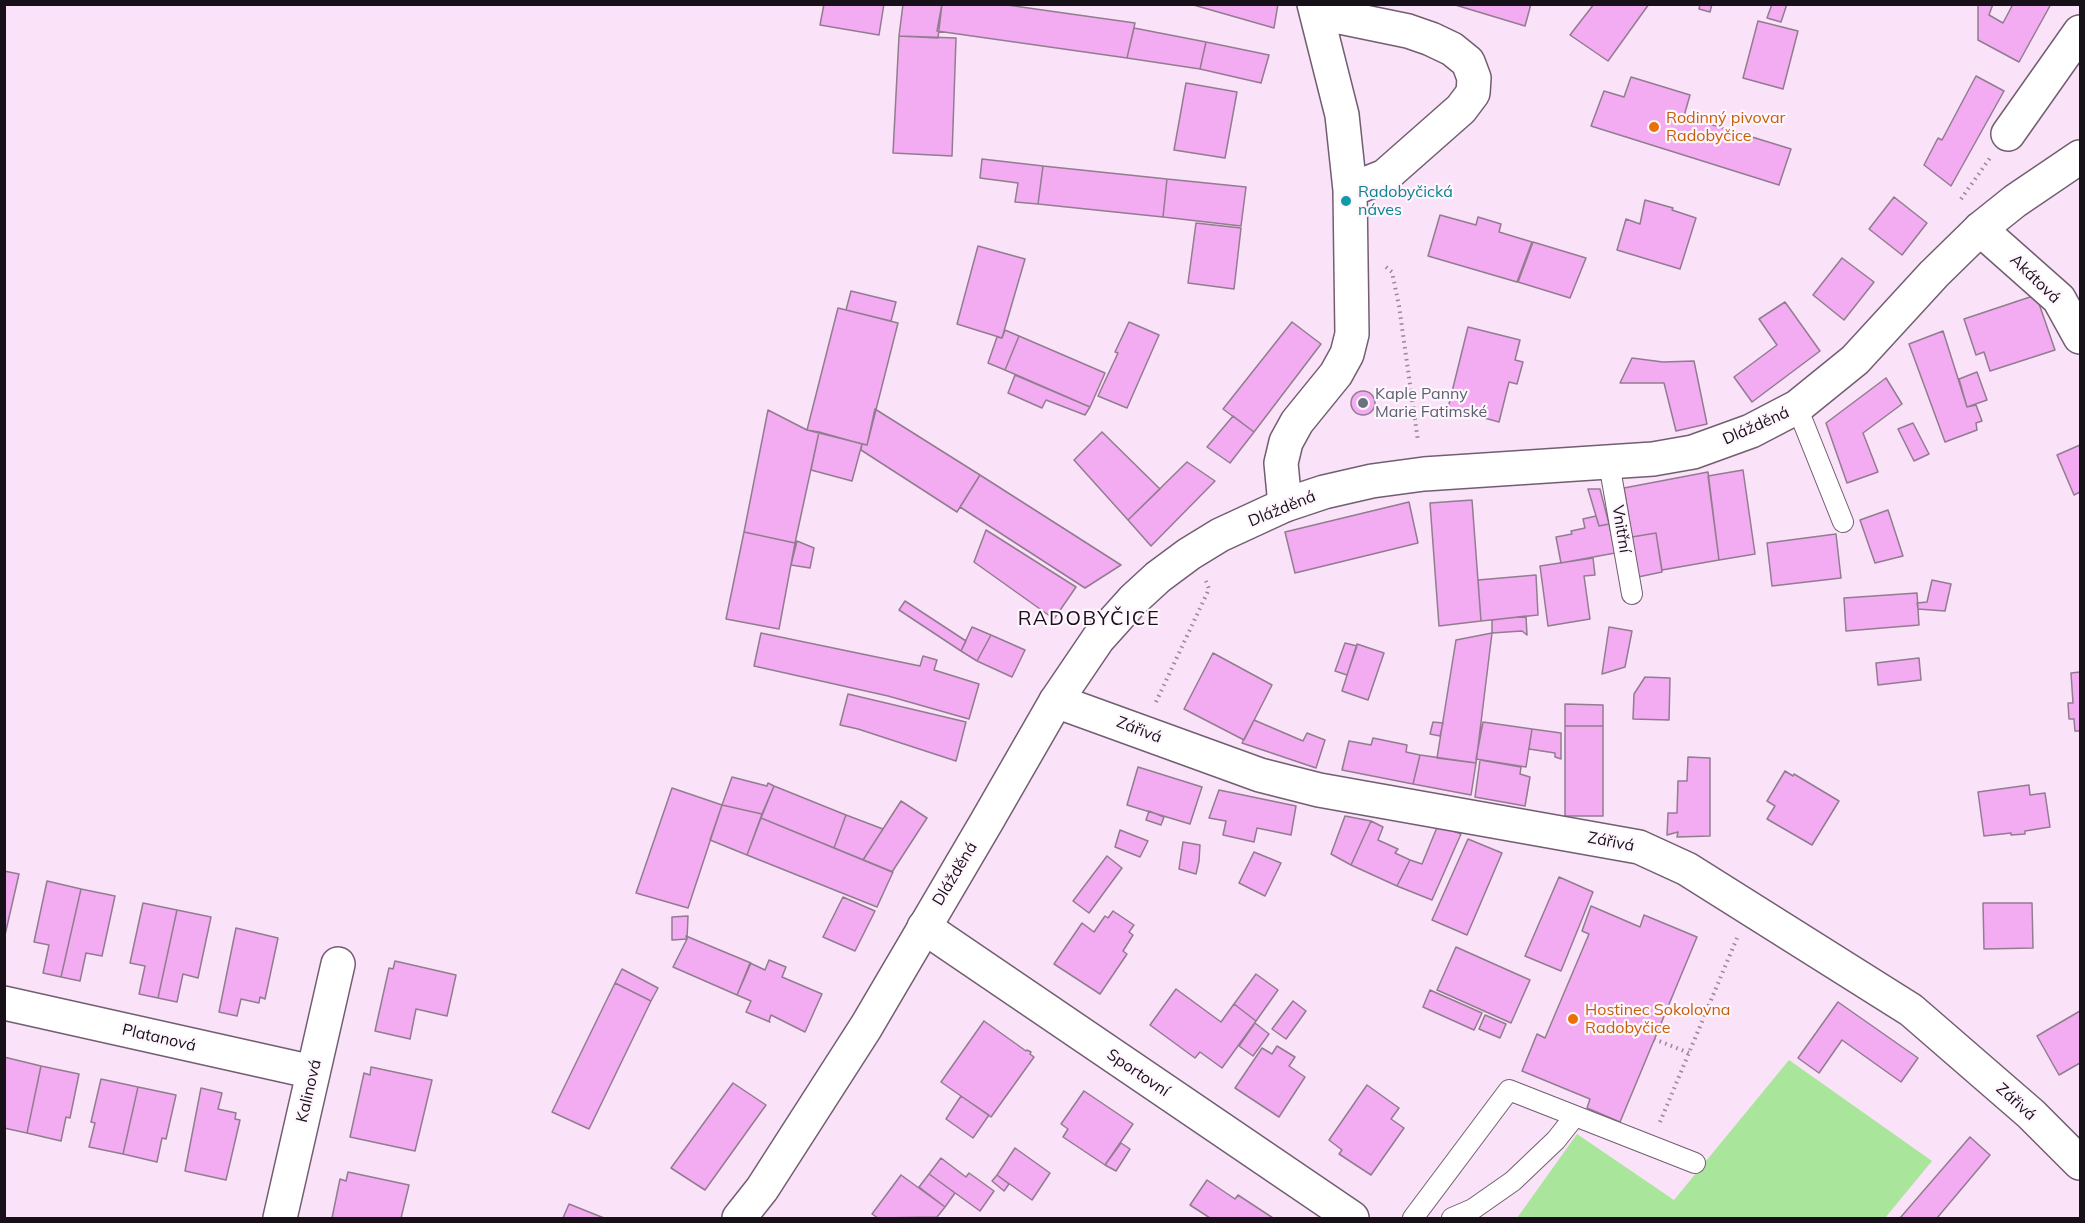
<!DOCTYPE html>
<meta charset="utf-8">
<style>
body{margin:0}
#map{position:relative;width:2085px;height:1223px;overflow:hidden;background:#fae2f8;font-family:Mulish,sans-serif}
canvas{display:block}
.frame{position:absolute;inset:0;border:6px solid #181018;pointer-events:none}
</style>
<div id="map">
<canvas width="2085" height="1223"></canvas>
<div class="frame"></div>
</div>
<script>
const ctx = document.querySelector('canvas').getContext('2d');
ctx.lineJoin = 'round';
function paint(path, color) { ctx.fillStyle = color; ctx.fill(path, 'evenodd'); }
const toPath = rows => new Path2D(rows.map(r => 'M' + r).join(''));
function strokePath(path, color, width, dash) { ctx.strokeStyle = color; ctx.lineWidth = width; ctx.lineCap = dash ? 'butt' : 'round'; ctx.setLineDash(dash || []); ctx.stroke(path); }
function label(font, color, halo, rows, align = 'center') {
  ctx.font = font + ' Mulish,sans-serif'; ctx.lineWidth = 4.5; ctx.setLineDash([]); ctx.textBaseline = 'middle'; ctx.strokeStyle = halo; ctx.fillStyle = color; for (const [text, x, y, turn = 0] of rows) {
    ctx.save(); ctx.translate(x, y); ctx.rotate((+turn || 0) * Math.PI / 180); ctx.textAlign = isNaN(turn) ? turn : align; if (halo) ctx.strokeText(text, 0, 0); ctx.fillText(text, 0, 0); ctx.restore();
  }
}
paint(toPath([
 [1789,1060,1932,1161,1885,1218,1517,1218,1577,1134,1674,1200]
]), '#a9e69c');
const building = toPath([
 [824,4,884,4,879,35,820,25,824,4],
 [903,4,942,4,938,38,899,36,903,4],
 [942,4,1000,4,1135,23,1127,58,937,31,942,4],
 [1190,4,1278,4,1274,28,1190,4],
 [1452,4,1531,4,1525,26,1452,4],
 [1594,4,1649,4,1608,61,1570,35,1594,4],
 [1700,4,1712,4,1710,12,1699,9,1700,4],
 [1772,4,1787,4,1781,22,1767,18,1772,4],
 [1978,4,1993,4,1989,15,2003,23,2013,4,2051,4,2019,62,1978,40,1978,4],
 [1758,21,1798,31,1783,89,1743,78,1758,21],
 [1134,28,1206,42,1200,69,1127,58,1134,28],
 [899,36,956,38,952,156,893,153,899,36],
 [1206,42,1269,55,1261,83,1200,69,1206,42],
 [1976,76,2004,91,1951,186,1924,165,1938,138,1942,140,1976,76],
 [1631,77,1690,95,1684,116,1791,149,1779,185,1591,126,1604,91,1624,97,1631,77],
 [1186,83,1237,92,1225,158,1174,150,1186,83],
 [982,159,1043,166,1038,204,1015,202,1018,183,980,178,982,159],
 [1043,166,1167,179,1163,217,1038,204,1043,166],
 [1167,179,1246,187,1241,226,1163,217,1167,179],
 [1894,197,1927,223,1902,255,1869,229,1894,197],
 [1645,200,1673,208,1672,210,1696,218,1680,269,1617,250,1626,219,1640,224,1645,200],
 [1440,215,1476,225,1478,217,1501,224,1499,232,1532,242,1517,282,1428,256,1440,215],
 [1196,223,1241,228,1234,289,1188,283,1196,223],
 [1533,242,1586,258,1570,298,1518,282,1533,242],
 [978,246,1025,259,1002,338,957,324,978,246],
 [1842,258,1874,282,1844,320,1813,295,1842,258],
 [851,291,896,302,891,321,846,310,851,291],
 [2036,295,2055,350,1990,371,1984,352,1976,355,1964,319,2036,295],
 [1785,302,1820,351,1752,402,1734,377,1777,345,1759,319,1785,302],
 [838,308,898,323,867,445,807,430,838,308],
 [1129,322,1159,335,1127,408,1098,396,1118,353,1115,352,1129,322],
 [1292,322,1321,344,1254,432,1223,409,1292,322],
 [1468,327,1520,340,1515,360,1523,362,1517,384,1509,382,1499,422,1448,408,1468,327],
 [1005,330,1019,336,1005,370,988,363,997,337,1002,338,1005,330],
 [1943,331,1967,407,1976,405,1982,421,1976,423,1977,430,1945,442,1909,344,1943,331],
 [1019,336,1105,373,1090,407,1005,370,1019,336],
 [1632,358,1663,362,1694,361,1707,424,1676,431,1664,383,1620,383,1632,358],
 [1977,372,1987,400,1967,407,1959,379,1977,372],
 [1015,375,1090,407,1085,415,1046,400,1042,408,1008,393,1015,375],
 [1886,378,1902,404,1863,433,1878,472,1847,483,1826,423,1886,378],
 '1351 403a12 12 0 1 1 24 0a12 12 0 1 1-24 0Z',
 [875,409,980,475,957,512,861,450,862,444,867,445,875,409],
 [768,410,807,430,819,432,795,543,744,532,768,410],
 [1233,416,1254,432,1230,463,1207,447,1233,416],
 [1913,423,1929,454,1914,461,1898,429,1913,423],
 [819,432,862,444,852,481,811,470,819,432],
 [1102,432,1160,489,1128,520,1074,460,1102,432],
 [2080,445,2080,492,2074,495,2057,455,2080,445],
 [1187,462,1215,481,1151,546,1128,520,1187,462],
 [1743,470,1755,554,1719,560,1708,476,1743,470],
 [1708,472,1719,560,1662,570,1656,533,1632,537,1624,488,1708,472],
 [980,475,1121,565,1085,588,960,507,980,475],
 [1588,489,1600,489,1609,524,1599,526,1588,489],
 [1472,500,1481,621,1439,626,1430,503,1472,500],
 [1409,502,1418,543,1295,573,1285,532,1409,502],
 [1888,510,1903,556,1875,563,1860,520,1888,510],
 [1596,516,1599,526,1609,524,1615,553,1561,563,1556,537,1572,534,1571,531,1585,528,1583,519,1596,516],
 [986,530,1076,587,1054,619,974,562,986,530],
 [744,532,795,543,779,629,726,619,744,532],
 [1656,533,1662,572,1638,577,1632,537,1656,533],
 [1836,534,1841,578,1772,586,1767,543,1836,534],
 [797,541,814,548,810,568,791,565,797,541],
 [1593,558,1595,575,1584,576,1590,619,1548,626,1540,566,1593,558],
 [1536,575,1538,615,1481,621,1478,580,1536,575],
 [1932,580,1951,584,1945,611,1918,609,1917,603,1927,602,1932,580],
 [1917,593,1919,625,1846,631,1844,598,1917,593],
 [905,601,966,641,961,651,899,610,905,601],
 [1526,616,1527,635,1522,631,1492,633,1492,620,1526,616],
 [972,627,991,635,977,661,961,651,972,627],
 [1609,627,1632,631,1625,667,1602,674,1609,627],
 [761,633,920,666,923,656,937,660,934,670,979,684,969,719,888,696,754,666,761,633],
 [1492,633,1476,763,1437,758,1456,640,1492,633],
 [991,635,1025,650,1012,677,977,661,991,635],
 [1345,643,1357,646,1347,675,1335,671,1345,643],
 [1357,644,1384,653,1368,700,1342,691,1357,644],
 [1213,653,1272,685,1244,740,1184,709,1213,653],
 [1919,658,1921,680,1878,685,1876,663,1919,658],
 [2080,672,2080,731,2075,731,2074,719,2069,719,2068,703,2073,703,2071,673,2080,672],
 [1645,677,1670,678,1669,720,1633,719,1634,694,1645,677],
 [848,694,966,722,956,761,858,729,840,725,848,694],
 [1565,704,1603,705,1603,726,1565,726,1565,704],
 [1254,720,1303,741,1307,733,1325,740,1316,768,1242,743,1254,720],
 [1433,722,1443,723,1440,736,1430,734,1433,722],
 [1483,722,1532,729,1526,767,1476,759,1483,722],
 [1565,726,1603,726,1603,816,1565,816,1565,726],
 [1532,729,1561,733,1561,759,1555,757,1555,753,1529,749,1532,729],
 [1373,738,1407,745,1406,752,1420,755,1413,784,1342,770,1349,741,1371,745,1373,738],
 [1420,755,1476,763,1471,795,1413,784,1420,755],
 [1688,757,1710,758,1710,836,1677,837,1678,832,1667,835,1668,813,1677,813,1678,781,1687,781,1688,757],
 [1480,760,1521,767,1520,774,1530,777,1525,806,1475,797,1480,760],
 [1138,767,1202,787,1190,824,1127,805,1138,767],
 [1785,771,1793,776,1794,774,1839,801,1812,845,1767,819,1775,806,1767,801,1785,771],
 [732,777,767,786,768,783,774,786,762,814,722,805,732,777],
 [2029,785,2030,795,2045,793,2050,827,2025,831,2025,834,2011,835,2011,833,1984,836,1978,792,2029,785],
 [774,786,846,815,834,848,761,818,774,786],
 [672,788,722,805,688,908,636,893,672,788],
 [1219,790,1296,806,1291,835,1257,828,1254,842,1223,835,1226,821,1209,818,1219,790],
 [901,801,927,818,892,872,863,860,901,801],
 [722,805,762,814,747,855,710,840,722,805],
 [1149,811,1164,817,1161,825,1146,820,1149,811],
 [846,815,883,829,863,860,834,848,846,815],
 [1345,816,1371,821,1351,865,1331,854,1345,816],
 [761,818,893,872,877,907,747,855,761,818],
 [1371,821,1383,827,1378,840,1398,849,1395,853,1410,860,1397,886,1351,865,1371,821],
 [1438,825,1461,834,1432,900,1397,886,1410,860,1422,864,1438,825],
 [1120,830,1148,841,1140,857,1115,847,1120,830],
 [1468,839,1502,853,1467,935,1432,920,1468,839],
 [1183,842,1200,845,1199,861,1196,874,1179,869,1183,842],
 [1254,852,1281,863,1265,896,1239,883,1254,852],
 [1107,856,1122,868,1089,913,1073,901,1107,856],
 [4,871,19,874,5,935,4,935,4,871],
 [1559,877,1593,892,1561,971,1525,956,1559,877],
 [47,881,81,889,61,977,43,973,49,945,34,942,47,881],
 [81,889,115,896,102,956,86,953,80,981,61,977,81,889],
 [843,897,875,911,855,951,823,937,843,897],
 [143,903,177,910,158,998,139,994,145,966,130,963,143,903],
 [1983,903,2032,903,2033,948,1984,949,1983,903],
 [1591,906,1640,927,1644,915,1697,937,1620,1122,1587,1108,1590,1099,1522,1071,1537,1034,1545,1038,1589,934,1582,931,1591,906],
 [177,910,211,917,198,978,183,974,177,1002,158,998,177,910],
 [1113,911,1134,925,1129,932,1133,935,1123,951,1127,954,1100,994,1054,964,1082,923,1094,932,1105,916,1108,918,1113,911],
 [688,916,687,939,672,940,672,917,688,916],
 [236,928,278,938,265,999,260,997,259,1003,241,999,237,1016,219,1012,236,928],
 [686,936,751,963,737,995,673,967,687,939,686,936],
 [1456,947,1530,980,1511,1023,1437,990,1456,947],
 [769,960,786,967,782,977,822,994,805,1032,771,1015,769,1021,770,1022,746,1012,751,1001,737,995,750,963,765,970,769,960],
 [395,961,456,975,447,1016,416,1009,410,1039,375,1031,389,968,393,969,395,961],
 [622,969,658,988,651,1001,615,983,622,969],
 [1256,974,1278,990,1256,1021,1234,1004,1256,974],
 [615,983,651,1001,589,1129,552,1112,615,983],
 [1176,989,1221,1022,1234,1004,1256,1021,1222,1068,1200,1052,1195,1058,1150,1025,1176,989],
 [1430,990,1482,1013,1474,1030,1423,1007,1430,990],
 [1293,1001,1306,1011,1286,1039,1272,1029,1293,1001],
 [1838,1002,1918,1058,1901,1082,1842,1040,1819,1073,1798,1058,1838,1002],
 [2080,1011,2080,1063,2059,1075,2037,1036,2080,1011],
 [1485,1015,1506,1024,1500,1038,1479,1029,1485,1015],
 [984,1021,1026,1051,1027,1050,1031,1052,1030,1054,1034,1057,991,1117,941,1082,984,1021],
 [1255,1023,1269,1034,1253,1056,1239,1046,1255,1023],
 [1277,1046,1295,1057,1289,1066,1305,1077,1279,1117,1235,1088,1262,1048,1272,1054,1277,1046],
 [4,1057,41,1066,27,1133,4,1128,4,1057],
 [41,1066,79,1074,70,1118,66,1117,61,1141,27,1133,41,1066],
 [371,1067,432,1080,415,1151,350,1137,364,1073,370,1075,371,1067],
 [101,1079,138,1087,123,1154,89,1147,95,1123,91,1122,101,1079],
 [733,1083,766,1105,705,1190,671,1168,733,1083],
 [1367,1085,1399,1108,1391,1119,1404,1128,1371,1175,1339,1154,1342,1150,1329,1140,1367,1085],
 [138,1087,176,1095,166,1139,162,1138,157,1162,123,1154,138,1087],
 [201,1088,222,1093,218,1109,236,1113,235,1119,240,1120,226,1180,185,1171,201,1088],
 [1084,1091,1133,1124,1105,1165,1063,1137,1068,1129,1061,1124,1084,1091],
 [961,1096,989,1115,973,1138,946,1119,961,1096],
 [1970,1137,1990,1155,1937,1218,1900,1218,1970,1137],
 [1121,1143,1130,1149,1116,1171,1105,1165,1121,1143],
 [1015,1148,1050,1173,1032,1200,997,1175,1015,1148],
 [941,1158,966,1177,969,1173,994,1191,980,1211,929,1174,941,1158],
 [348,1172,409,1185,401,1218,332,1218,340,1179,346,1181,348,1172],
 [929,1174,955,1193,945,1207,919,1187,929,1174],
 [901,1175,945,1207,937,1217,878,1218,872,1214,901,1175],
 [997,1175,1009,1184,1004,1191,992,1181,997,1175],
 [1207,1180,1235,1199,1238,1195,1273,1218,1210,1218,1190,1205,1207,1180],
 [569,1204,604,1218,563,1218,569,1204]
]);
paint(building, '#f3acf1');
strokePath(building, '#917c90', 1.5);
const service = toPath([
 [1797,407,1843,522],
 [1609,463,1632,594],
 [1413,1218,1509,1090,1695,1163],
 [1452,1218,1473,1209,1513,1181,1556,1140,1575,1116]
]);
const minor = toPath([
 [1316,12,1408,31,1431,39,1452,49,1468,62,1474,78,1473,93,1461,109,1385,176,1350,190],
 [2008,134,2080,32],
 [1980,229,2059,299,2080,337],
 [1285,505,1281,463,1286,442,1297,422,1336,374,1347,354,1352,334,1350,190,1342,115,1314,4],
 [1056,701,1260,775,1319,790,1639,847,1687,869,1911,1010,2031,1114,2080,1163],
 [924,927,1352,1218],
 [4,1003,313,1072],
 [280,1218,338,964]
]);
const tertiary = toPath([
 [739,1218,762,1189,866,1027,987,821,1056,701,1098,639,1133,600,1158,577,1189,554,1220,535,1285,505,1324,492,1372,481,1424,474,1653,459,1693,452,1751,431,1797,407,1855,360,1934,274,1980,229,2015,201,2080,157]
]);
strokePath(service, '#725e71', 22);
strokePath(minor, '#725e71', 36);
strokePath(tertiary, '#725e71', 36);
strokePath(toPath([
 [1961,199,1990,158],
 [1386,267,1392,272,1399,306,1418,441],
 [1156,702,1209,589,1206,581],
 [1654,1039,1689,1053],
 [1660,1122,1737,938]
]), '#988797', 4, [1.5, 4.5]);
strokePath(service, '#fff', 20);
strokePath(minor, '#fff', 33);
strokePath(tertiary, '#fff', 33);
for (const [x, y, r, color] of [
 [1654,127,6,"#e8710a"],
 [1346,201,6,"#0f9aa8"],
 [1363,403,6,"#6b7280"],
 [1573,1019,6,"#e8710a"]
]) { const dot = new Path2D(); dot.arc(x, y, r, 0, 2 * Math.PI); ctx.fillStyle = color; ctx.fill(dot); strokePath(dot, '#fef5fe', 2); }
label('16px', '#c56008', '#fef5fe', [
 ["Rodinný pivovar",1666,118],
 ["Radobyčice",1666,136],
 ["Hostinec Sokolovna",1585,1010],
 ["Radobyčice",1585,1028]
], 'left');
label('16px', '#0d838f', '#fef5fe', [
 ["Radobyčická",1358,192],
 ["náves",1358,210]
], 'left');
label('16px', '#181018', '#fef5fe', [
 ["Akátová",2035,279,44],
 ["Dlážděná",1756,426,-24],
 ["Dlážděná",1282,509,-22],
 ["Vnitřní",1621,529,81],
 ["Zářivá",1139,730,21],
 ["Zářivá",1611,842,11],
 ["Dlážděná",955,874,-59],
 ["Platanová",159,1038,13],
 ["Sportovní",1138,1073,34],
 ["Kalinová",309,1091,-77],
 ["Zářivá",2016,1102,42]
]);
label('16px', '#5b616d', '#fef5fe', [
 ["Kaple Panny",1375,394],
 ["Marie Fatimské",1375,412]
], 'left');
ctx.letterSpacing = '1.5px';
label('20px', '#181018', '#fef5fe', [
 ["RADOBYČICE",1089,619]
]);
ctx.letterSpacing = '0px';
</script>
